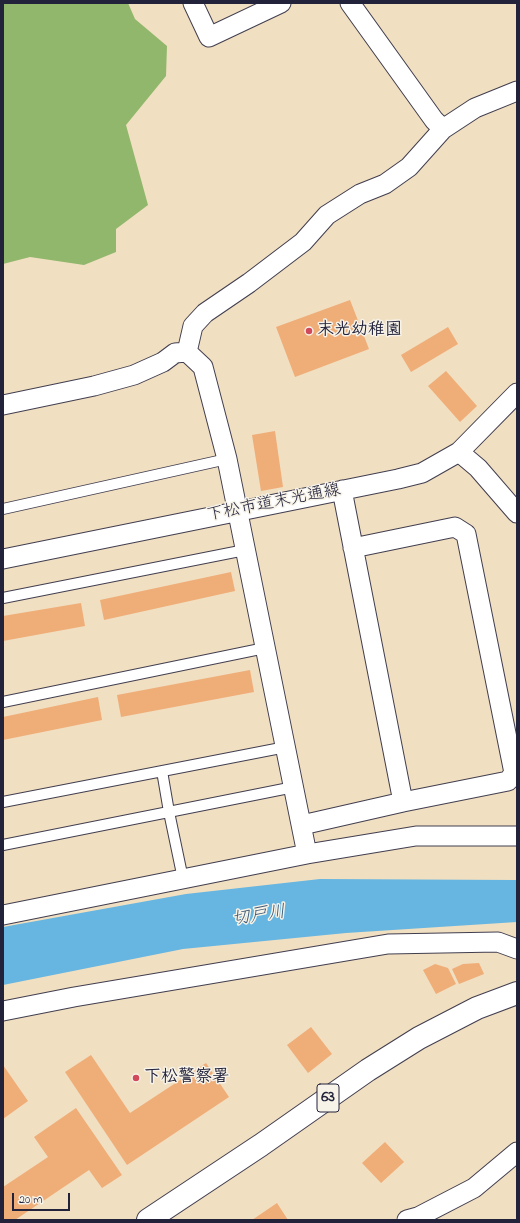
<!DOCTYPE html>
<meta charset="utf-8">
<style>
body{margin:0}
#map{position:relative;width:520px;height:1223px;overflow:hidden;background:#f1dfc1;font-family:"Indie Flower",sans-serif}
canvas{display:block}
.frame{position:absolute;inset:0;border:4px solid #22223b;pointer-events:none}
.scale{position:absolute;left:12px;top:1193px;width:58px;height:18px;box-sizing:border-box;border:2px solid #22223b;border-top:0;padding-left:5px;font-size:12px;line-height:14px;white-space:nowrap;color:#22223b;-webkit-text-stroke:3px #f7f3e8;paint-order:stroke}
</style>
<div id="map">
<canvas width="520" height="1223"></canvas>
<div class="frame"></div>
<div class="scale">20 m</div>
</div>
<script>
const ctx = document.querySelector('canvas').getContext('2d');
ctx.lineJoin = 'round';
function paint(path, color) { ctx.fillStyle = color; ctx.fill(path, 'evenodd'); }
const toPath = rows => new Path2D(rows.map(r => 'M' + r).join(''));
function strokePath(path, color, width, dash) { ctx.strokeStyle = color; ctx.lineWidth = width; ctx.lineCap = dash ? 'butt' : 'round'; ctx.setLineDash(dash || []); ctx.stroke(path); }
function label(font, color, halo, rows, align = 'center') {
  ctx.font = font + ' "Indie Flower","Klee One",sans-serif'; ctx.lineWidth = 3; ctx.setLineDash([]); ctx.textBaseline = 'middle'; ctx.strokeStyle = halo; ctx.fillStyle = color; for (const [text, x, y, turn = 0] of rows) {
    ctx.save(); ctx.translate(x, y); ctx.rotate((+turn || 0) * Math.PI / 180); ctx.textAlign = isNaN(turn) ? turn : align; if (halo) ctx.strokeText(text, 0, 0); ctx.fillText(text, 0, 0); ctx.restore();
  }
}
paint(toPath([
 [3,3,128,3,135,19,167,46,166,76,126,125,148,205,116,229,116,252,84,265,30,257,3,264]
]), '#91b76c');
paint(toPath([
 [320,879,517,880,517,922,346,933,183,949,3,985,3,927,186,894]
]), '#66b6e1');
paint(toPath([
 [350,300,369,349,295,377,276,327],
 [448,327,458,344,411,372,401,355],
 [446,371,477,406,460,422,428,386],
 [275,431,283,487,261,491,252,435],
 [231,572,235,591,104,620,100,600],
 [81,603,85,626,3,641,3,616],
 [250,670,254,692,121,717,117,695],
 [98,697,102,720,3,740,3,717],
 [479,963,484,974,459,984,452,969,463,964],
 [435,964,448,968,456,984,436,994,423,970],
 [311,1027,332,1054,308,1073,287,1045],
 [91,1055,130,1113,206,1063,229,1097,127,1165,65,1072],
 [3,1065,28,1101,3,1119],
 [76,1108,122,1175,102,1188,89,1170,15,1220,3,1220,3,1187,48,1157,34,1137],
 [385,1142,404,1162,381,1183,362,1163],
 [277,1203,288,1220,252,1220]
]), '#efad78');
const lane = toPath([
 [3,509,227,459],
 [3,598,245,550],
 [3,702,265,648],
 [162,771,169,812,183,879],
 [3,802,286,747],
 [3,845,294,787]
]);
const street = toPath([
 [193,3,209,37,281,3],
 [350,3,434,120,443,129],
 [187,352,203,367,227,459,307,854],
 [187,352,193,326,205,313,249,283,303,242,327,215,360,194,385,184,409,167,443,129,475,108,517,91],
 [3,405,94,386,134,375,163,362,175,353,187,352],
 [459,452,478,468,517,513],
 [342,490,403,802],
 [3,559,398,479,422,473,459,452,517,393],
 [302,825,403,802,508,781,514,773,466,534,455,527,353,548],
 [3,915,307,854,416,836,517,836],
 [3,1011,74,997,388,944,498,942,517,949],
 [407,1220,418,1217,474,1188,517,1152]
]);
const primary = toPath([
 [148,1220,261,1145,368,1070,419,1038,477,1008,517,993]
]);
strokePath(lane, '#413e4f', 12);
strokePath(street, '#413e4f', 21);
strokePath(primary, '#413e4f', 24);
strokePath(lane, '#fff', 10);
strokePath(street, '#fff', 19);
strokePath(primary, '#fff', 22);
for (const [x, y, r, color] of [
 [309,331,4,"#d1495b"],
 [136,1078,4,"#d1495b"]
]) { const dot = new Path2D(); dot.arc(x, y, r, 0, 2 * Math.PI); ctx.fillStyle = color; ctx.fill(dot); strokePath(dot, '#f7f3e8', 1.5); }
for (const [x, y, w] of [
 [328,1098,22]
]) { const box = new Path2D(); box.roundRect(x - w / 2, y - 14, w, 28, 3); ctx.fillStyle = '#f7f3e8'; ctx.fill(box); strokePath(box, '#22223b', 1); }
label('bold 16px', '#22223b', null, [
 ["63",328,1098]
]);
label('bold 17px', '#22223b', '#f7f3e8', [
 ["末光幼稚園",317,331],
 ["下松警察署",144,1078]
], 'left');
label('17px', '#22223b', '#f7f3e8', [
 ["下松市道末光通線",274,504,-11]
]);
label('italic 18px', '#3a5675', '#f7f3e8', [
 ["切戸川",259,917,-8]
]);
</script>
